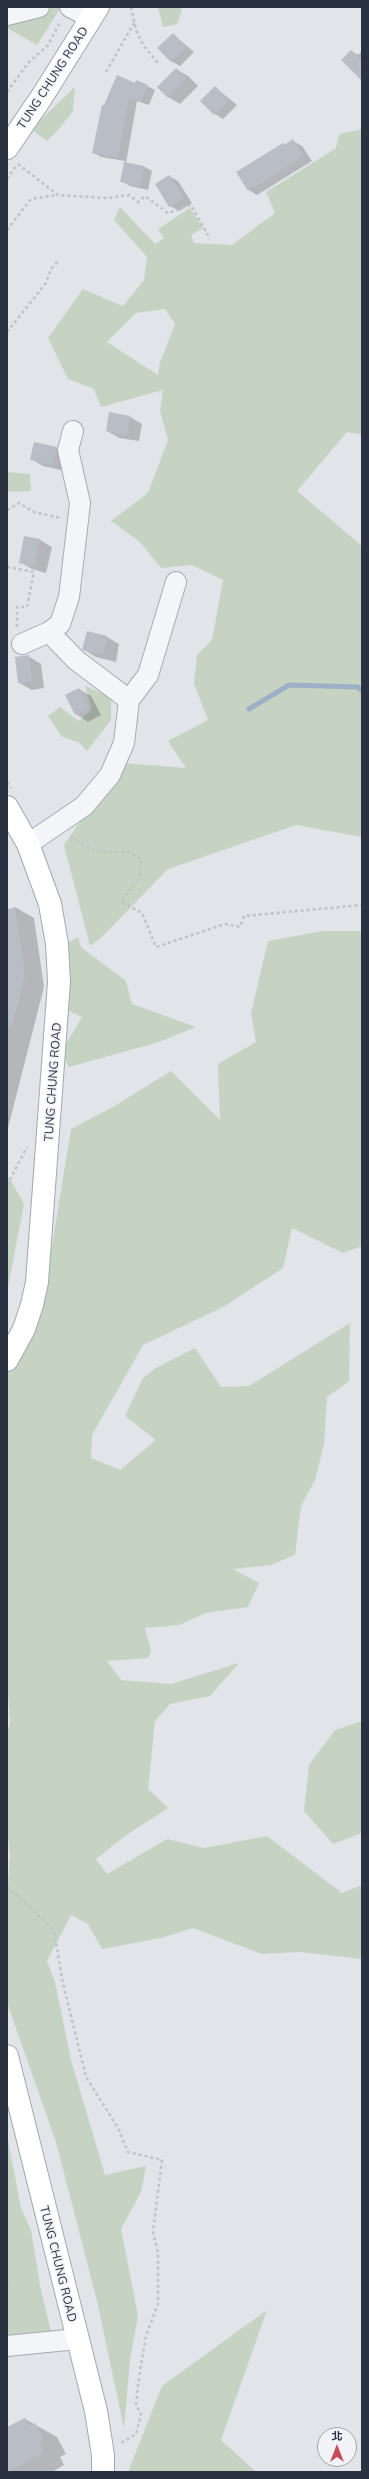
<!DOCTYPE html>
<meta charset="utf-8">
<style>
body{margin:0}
#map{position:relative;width:369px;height:2479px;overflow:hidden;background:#e1e4e9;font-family:Mulish,"Noto Sans TC",sans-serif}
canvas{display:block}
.frame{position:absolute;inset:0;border:8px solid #2a3140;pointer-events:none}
.north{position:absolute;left:317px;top:2427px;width:40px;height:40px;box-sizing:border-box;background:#f1f3f7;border:1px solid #a1a5ae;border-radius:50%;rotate:0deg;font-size:11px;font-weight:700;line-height:16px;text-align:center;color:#2a3140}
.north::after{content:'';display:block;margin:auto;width:14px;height:18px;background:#c94c57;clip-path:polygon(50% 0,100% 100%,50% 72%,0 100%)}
</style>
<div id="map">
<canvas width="369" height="2479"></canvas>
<div class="frame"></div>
<div class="north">北</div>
</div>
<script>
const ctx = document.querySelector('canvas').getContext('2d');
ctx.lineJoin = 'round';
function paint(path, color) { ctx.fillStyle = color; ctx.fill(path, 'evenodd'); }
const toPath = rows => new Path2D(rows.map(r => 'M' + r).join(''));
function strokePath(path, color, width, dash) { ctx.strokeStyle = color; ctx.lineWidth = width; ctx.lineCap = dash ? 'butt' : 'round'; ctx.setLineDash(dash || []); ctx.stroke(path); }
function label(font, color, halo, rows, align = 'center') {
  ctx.font = font + ' Mulish,sans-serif'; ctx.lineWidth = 3.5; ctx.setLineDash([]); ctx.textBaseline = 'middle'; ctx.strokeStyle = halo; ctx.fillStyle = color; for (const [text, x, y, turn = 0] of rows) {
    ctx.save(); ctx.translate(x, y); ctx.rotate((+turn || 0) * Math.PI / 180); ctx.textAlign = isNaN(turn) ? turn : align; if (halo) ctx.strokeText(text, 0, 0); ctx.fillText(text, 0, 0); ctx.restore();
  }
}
paint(toPath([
 [7,7,61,7,37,45,7,28],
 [158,7,178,7,182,9,177,24,163,27],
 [75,87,73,111,58,130,47,141,31,129],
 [362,129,362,435,347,432,297,491,361,545,362,549,362,837,296,825,168,869,102,937,90,946,64,845,90,807,109,762,186,768,168,741,208,720,194,684,197,655,212,640,223,580,192,565,161,568,140,542,111,521,148,493,168,440,160,411,163,390,101,407,94,389,68,379,48,338,83,289,123,306,144,280,147,257,114,220,120,207,155,244,164,238,158,229,190,208,203,228,191,235,194,243,232,245,275,213,266,192,336,148,339,134],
 [165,309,175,324,160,363,158,375,107,342,136,313],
 [7,472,30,474,31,491,7,492],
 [85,686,111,697,111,720,87,751,78,742,62,737,48,716,60,707,79,721,92,709],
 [323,931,362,931,362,1246,343,1253,292,1228,283,1268,223,1307,143,1345,92,1435,91,1458,120,1470,156,1440,125,1416,143,1378,156,1368,195,1348,221,1387,249,1386,350,1323,349,1381,327,1397,324,1444,315,1480,301,1506,295,1555,271,1565,233,1569,259,1583,248,1607,206,1613,179,1625,145,1628,151,1651,148,1658,107,1661,121,1680,171,1684,239,1663,210,1696,170,1704,155,1721,148,1789,168,1808,125,1836,96,1859,107,1874,167,1839,204,1848,267,1836,342,1893,362,1885,362,1959,300,1952,262,1954,193,1928,161,1938,102,1949,88,1924,71,1915,47,1961,55,1982,71,2060,105,2175,146,2166,141,2192,121,2229,138,2316,130,2360,124,2428,97,2301,56,2142,7,2003,7,1899,10,1855,7,1828,7,1730,10,1725,7,1676,7,1373,44,1295,71,1129,113,1107,171,1071,220,1120,218,1064,256,1042,251,1013,268,941],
 [78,937,81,947,126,981,132,1004,196,1027,159,1042,69,1067,61,1052,82,1017,65,1009,66,944],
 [9,1177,24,1204,7,1292,7,1181],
 [362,1721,362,1833,333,1844,304,1811,309,1765,335,1730],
 [7,2135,21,2208,31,2230,40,2286,51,2332,7,2337],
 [267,2310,221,2440,256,2472,128,2472,162,2386]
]), '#c6d3c3');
paint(toPath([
 [173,34,194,52,180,66,171,61],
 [351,51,358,55,362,51,362,78],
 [176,69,188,76,198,86,180,104,168,97],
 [135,84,147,86,155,90,149,105,137,101,126,163,143,166,152,171,148,190,130,186,121,181,125,161,101,157,94,153,105,106],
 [215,87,237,105,223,119,215,114],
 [293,141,302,146,312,161,257,195,249,190,283,144,285,146],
 [169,176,178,181,192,203,179,211,170,206],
 [110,414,130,417,142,424,139,441,119,438,107,431],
 [56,448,69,455,65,471,43,466,31,459],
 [40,540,52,547,46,573,32,569,20,562],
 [87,633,107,637,119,644,116,662,96,657,83,649],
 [28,656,41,664,44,688,32,690,19,683],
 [79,689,91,696,101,715,88,722,76,714],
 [15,907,34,918,44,987,7,1132,7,912],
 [25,2419,57,2437,66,2454,60,2457,64,2465,52,2472,7,2472,7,2428]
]), '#0003');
strokePath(toPath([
 [249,709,289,685,358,687,362,691]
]), '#9eb0c8', 5);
paint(toPath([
 [173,33,186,47,171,62,157,48],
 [351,50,362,61,362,81,341,60],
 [176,68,187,78,168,98,157,87],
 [117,75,135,83,136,80,148,85,141,102,129,97,118,158,92,153,102,105,104,105],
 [215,86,229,100,214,115,200,101],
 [293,139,304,156,248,191,236,172,283,143,284,145],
 [124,162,144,166,140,186,120,182],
 [169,175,184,198,169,207,155,184],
 [109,412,130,416,127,435,106,431],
 [34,442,57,447,53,465,30,460],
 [24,536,40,539,34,566,19,563],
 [87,631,107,636,103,655,82,650],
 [29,655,32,681,18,683,15,657],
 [79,688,89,708,75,715,65,695],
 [15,908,25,976,12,1026,7,1026,7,909],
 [25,2418,29,2427,35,2423,44,2441,39,2444,43,2453,7,2472,7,2427]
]), '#b9bdc6');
const minor = toPath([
 [70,7,91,18],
 [7,15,39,7],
 [22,644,49,632,60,624,69,597,80,503,68,450,73,431],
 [129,700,148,675,176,582],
 [28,844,84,806,110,775,124,743,129,700,76,660,49,632],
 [7,2346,77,2339]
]);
const major = toPath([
 [7,148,43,95,98,7],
 [7,807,28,844,50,904,57,944,59,982,37,1282,32,1305,24,1329,7,1360],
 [7,2056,96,2411,103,2455,103,2472]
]);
strokePath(minor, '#a6abb3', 22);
strokePath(major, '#a1a8b4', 24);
strokePath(toPath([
 [131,7,136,30,143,45,158,63],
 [106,72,134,23],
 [7,92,28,63,48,45,60,22],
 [18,164,58,195,107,198,129,195,138,202,145,196,168,213,191,205,210,239],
 [7,179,16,166],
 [7,230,31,199,57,195],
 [7,332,46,283,51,269,58,261],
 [7,510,19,503,34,512,60,518],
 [7,567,34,572,27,607,17,607,17,627],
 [7,782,11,788],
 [71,837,96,851,130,852,141,859,140,876,121,902,142,913,156,947,225,924,240,927,244,916,362,905],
 [7,1185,27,1147],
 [7,1886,54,1930,62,1979,86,2077,118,2128,128,2152,162,2160,153,2232,158,2253,158,2304,146,2336,139,2377,136,2405,141,2414,136,2434,121,2443],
 [7,2268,7,2292]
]), '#bfc2c8', 2.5, [3, 3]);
strokePath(minor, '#f4f5f8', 20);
strokePath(major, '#fff', 22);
label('12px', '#2a3140', '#f1f3f7', [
 ["TUNG CHUNG ROAD",53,78,-57],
 ["TUNG CHUNG ROAD",53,1082,-86],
 ["TUNG CHUNG ROAD",58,2264,76]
]);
</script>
